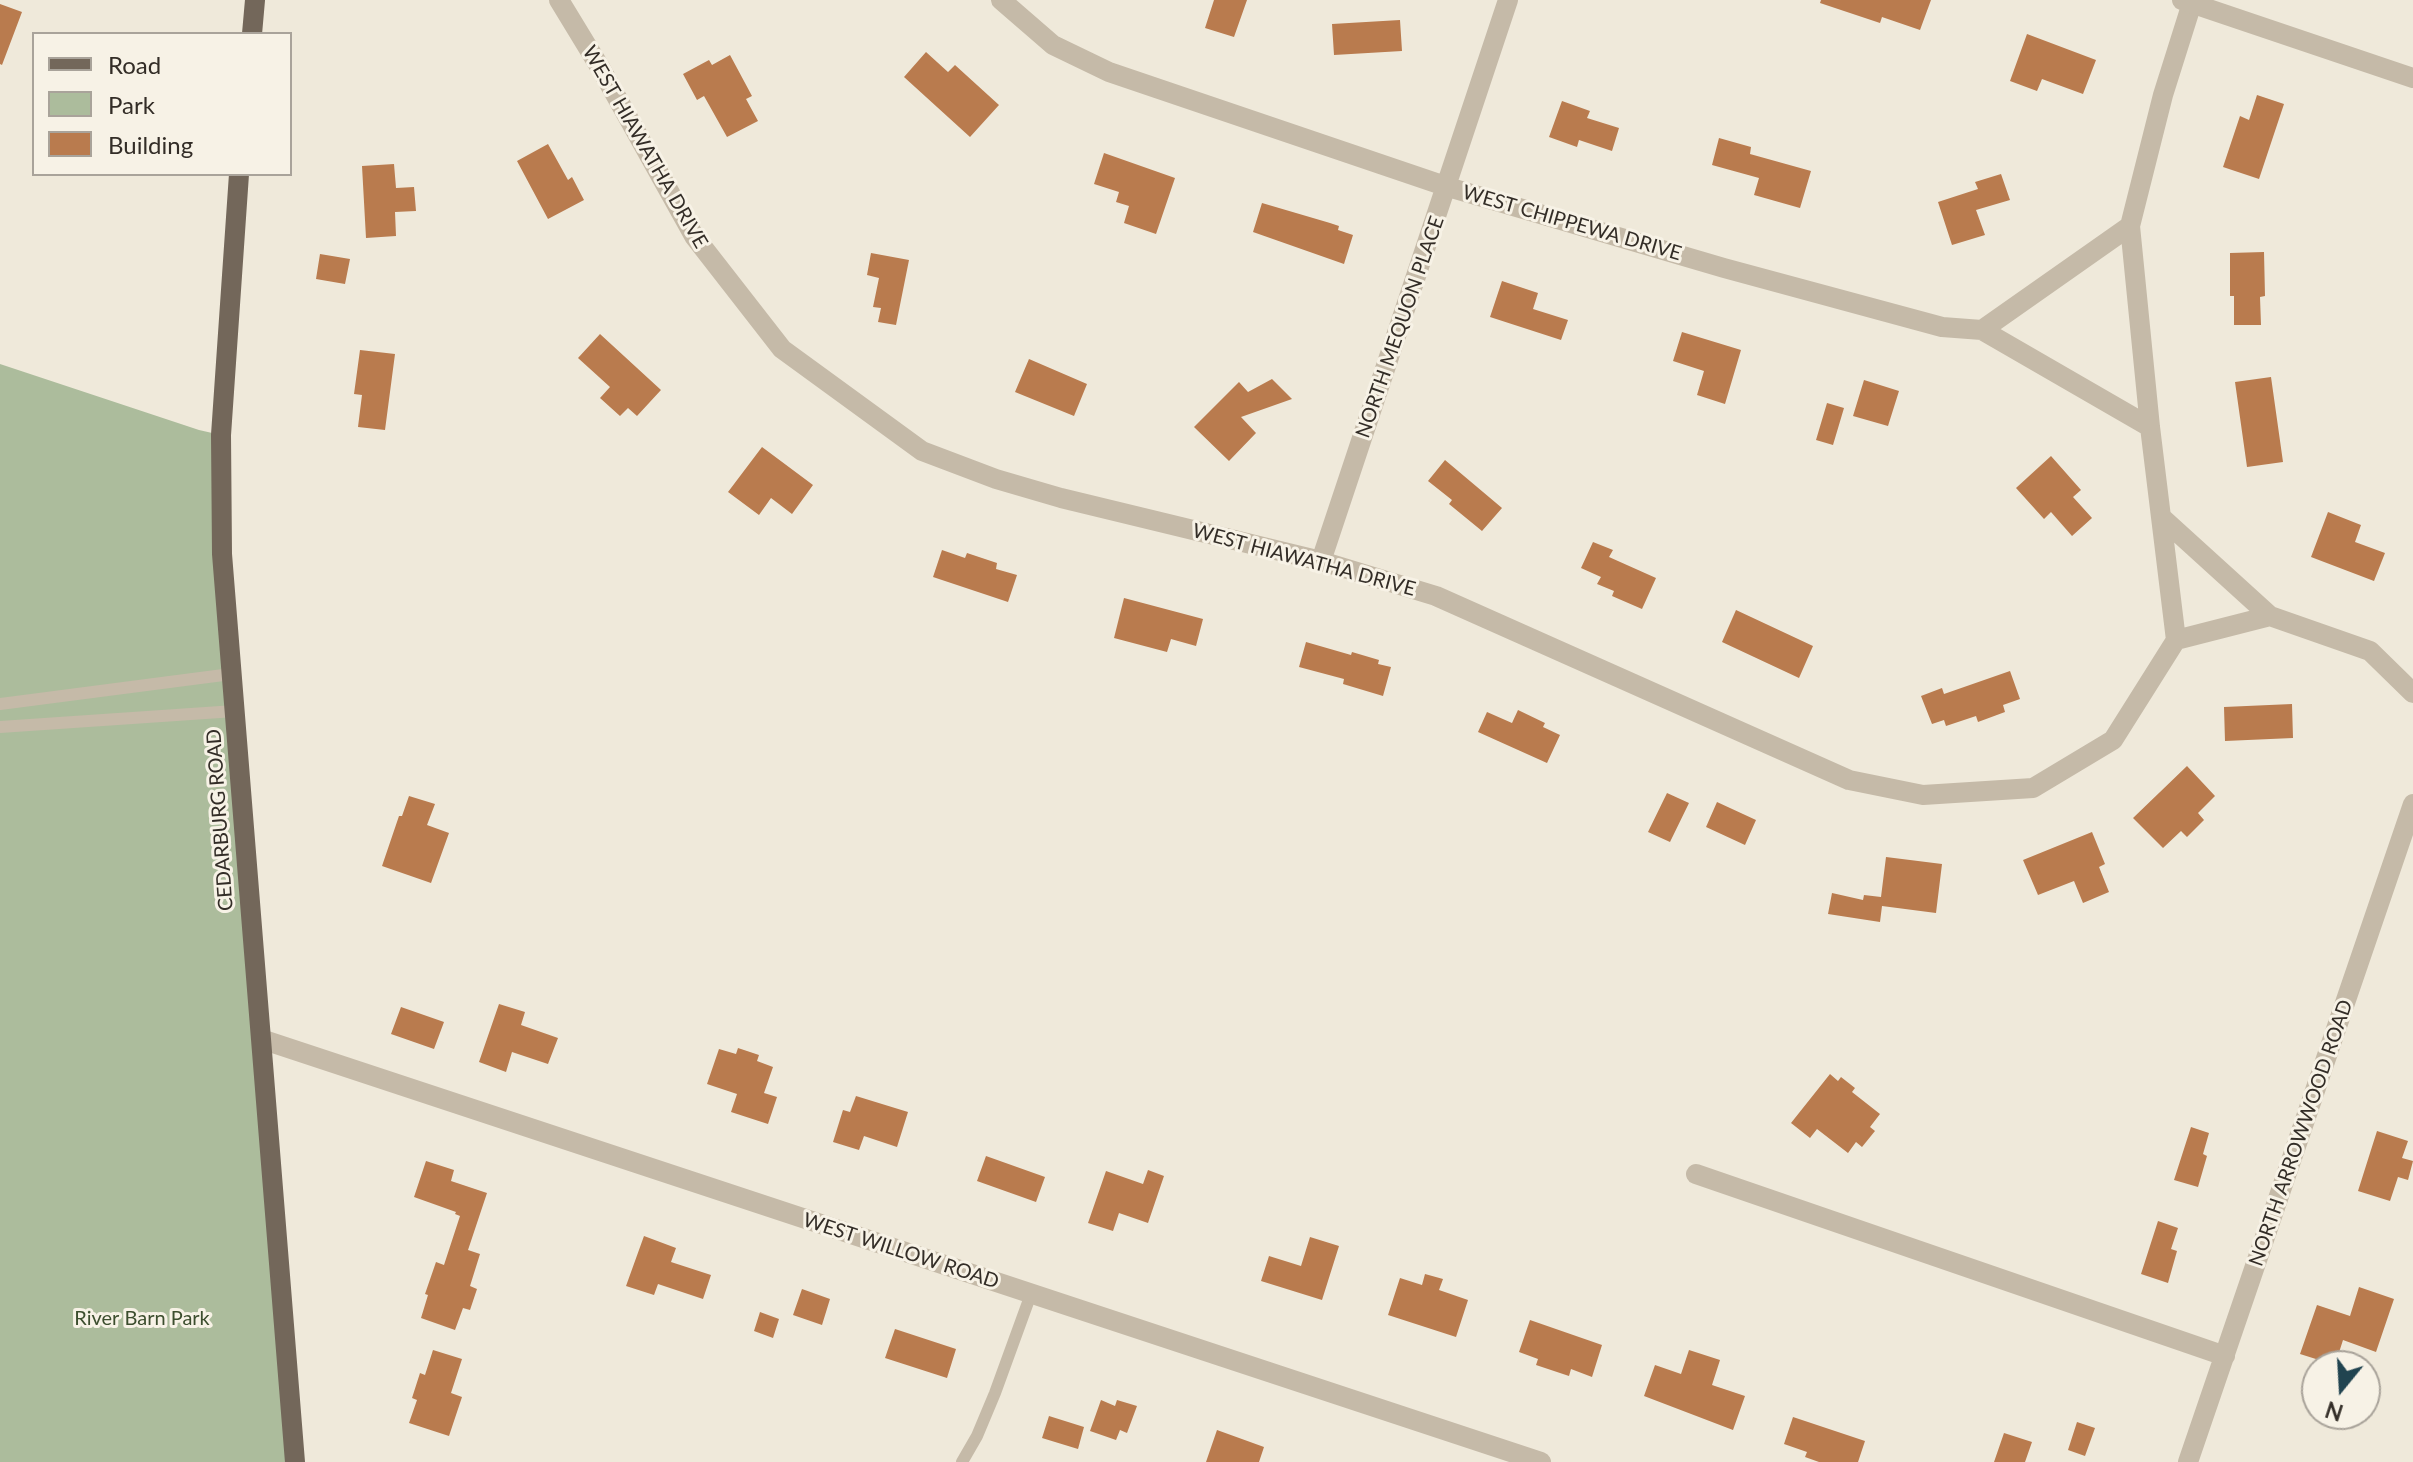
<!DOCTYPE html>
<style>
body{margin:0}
#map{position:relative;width:2413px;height:1462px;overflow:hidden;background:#efe9da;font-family:Lato,sans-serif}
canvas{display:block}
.legend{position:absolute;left:32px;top:32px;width:260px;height:144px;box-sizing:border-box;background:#f7f2e6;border:2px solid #a9a39a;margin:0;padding:10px 14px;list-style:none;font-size:24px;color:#332d27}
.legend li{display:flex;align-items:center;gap:16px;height:40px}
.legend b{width:40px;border:2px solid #a9a39a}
.north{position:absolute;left:2301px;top:1350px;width:80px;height:80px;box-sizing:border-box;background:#f7f2e6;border:2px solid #a9a39a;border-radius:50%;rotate:198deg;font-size:22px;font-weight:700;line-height:32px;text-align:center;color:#332d27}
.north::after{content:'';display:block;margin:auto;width:28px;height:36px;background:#214450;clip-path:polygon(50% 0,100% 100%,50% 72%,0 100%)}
</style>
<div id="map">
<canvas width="2413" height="1462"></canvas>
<ul class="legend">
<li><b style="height:10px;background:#73675a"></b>Road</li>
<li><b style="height:22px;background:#acbc9c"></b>Park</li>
<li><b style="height:22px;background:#b97b4e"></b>Building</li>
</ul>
<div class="north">N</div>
</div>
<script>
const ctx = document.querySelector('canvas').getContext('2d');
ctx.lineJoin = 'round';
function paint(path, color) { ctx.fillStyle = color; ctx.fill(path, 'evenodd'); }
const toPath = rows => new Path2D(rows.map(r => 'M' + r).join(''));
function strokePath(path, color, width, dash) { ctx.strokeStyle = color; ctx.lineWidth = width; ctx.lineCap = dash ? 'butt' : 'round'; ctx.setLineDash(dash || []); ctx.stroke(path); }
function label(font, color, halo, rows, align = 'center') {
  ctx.font = font + ' Lato,sans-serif'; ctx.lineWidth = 6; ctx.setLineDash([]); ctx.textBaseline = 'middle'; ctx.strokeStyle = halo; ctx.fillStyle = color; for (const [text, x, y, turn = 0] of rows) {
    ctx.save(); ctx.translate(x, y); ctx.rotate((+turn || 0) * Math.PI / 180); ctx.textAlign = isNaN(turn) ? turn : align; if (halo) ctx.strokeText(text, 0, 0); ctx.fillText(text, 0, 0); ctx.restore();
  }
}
paint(toPath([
 [0,364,199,430,221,435,295,1462,0,1462]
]), '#acbc9c');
paint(toPath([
 [1214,0,1247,0,1234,37,1205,28],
 [1821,0,1931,0,1920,30,1882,17,1880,23,1820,3],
 [0,4,22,12,2,65,0,64],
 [1400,20,1402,51,1334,55,1332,24],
 [2027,34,2096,60,2083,94,2042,79,2037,91,2010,81],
 [926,52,948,72,955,65,999,105,970,137,904,77],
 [730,55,752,96,746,99,758,121,727,137,704,96,697,100,683,74,709,60,712,65],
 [2257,95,2284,104,2259,179,2223,167,2240,116,2249,120],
 [1562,101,1590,111,1587,118,1619,128,1612,151,1579,140,1577,147,1549,137],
 [1719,138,1751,147,1750,154,1811,171,1800,208,1754,195,1759,178,1712,165],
 [548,144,568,180,572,177,584,200,548,219,517,161],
 [1104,153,1175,178,1156,234,1124,223,1129,206,1116,202,1119,192,1094,184],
 [394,164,396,188,414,187,416,211,395,212,396,236,366,238,362,166],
 [2001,174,2010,200,1976,210,1985,235,1952,245,1938,202,1978,189,1975,182],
 [1262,203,1330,223,1339,226,1338,230,1353,235,1344,264,1253,232],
 [2264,252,2265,296,2260,297,2261,325,2234,325,2234,296,2230,296,2230,253],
 [871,253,909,260,896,325,878,322,881,308,873,307,879,278,867,275],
 [320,254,350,259,345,284,316,279],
 [1502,281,1538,293,1533,309,1568,320,1561,340,1490,317],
 [1682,332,1741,350,1725,404,1697,395,1704,371,1673,361],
 [600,334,661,390,637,416,628,408,620,416,600,398,610,387,578,358],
 [360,350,395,354,385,430,358,427,362,395,354,394],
 [1029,359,1087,384,1074,416,1015,392],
 [2271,377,2283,462,2247,467,2235,382],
 [1272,379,1292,399,1241,417,1256,433,1229,461,1194,427,1239,382,1248,392],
 [1864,380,1899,391,1888,426,1853,416],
 [1827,403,1844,408,1833,445,1816,440],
 [762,447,813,485,792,514,771,498,759,515,728,492],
 [2051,456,2081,490,2073,497,2092,518,2072,536,2051,512,2044,519,2016,488],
 [1445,460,1502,508,1482,531,1449,504,1452,500,1428,481],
 [2328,512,2361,525,2355,542,2385,553,2374,581,2311,557],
 [1593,542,1613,550,1609,557,1656,578,1642,609,1612,596,1614,591,1597,584,1601,577,1581,568],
 [942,550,965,558,967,553,997,563,996,569,1017,575,1008,602,933,577],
 [1124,598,1203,619,1196,646,1171,639,1167,652,1114,638],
 [1736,610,1813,646,1799,678,1722,642],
 [1306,642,1351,655,1352,652,1379,660,1378,664,1391,667,1383,696,1343,684,1344,679,1299,667],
 [2010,671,2020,699,2003,705,2005,712,1978,722,1976,716,1946,726,1944,720,1932,724,1921,696,1942,688,1944,694],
 [2292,704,2293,738,2225,741,2224,707],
 [1518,710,1545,723,1543,727,1560,735,1547,763,1478,732,1487,712,1512,723],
 [2187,766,2215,796,2198,813,2204,820,2187,837,2181,831,2163,848,2133,818],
 [1667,793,1689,803,1670,842,1648,832],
 [409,796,435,804,427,825,449,833,431,883,382,866,399,816,402,816],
 [1717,802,1756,820,1745,845,1706,827],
 [2092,832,2105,864,2099,867,2109,892,2083,903,2074,881,2038,895,2023,860],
 [1886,857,1942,864,1936,913,1882,906,1880,922,1828,914,1832,893,1863,900,1864,895,1881,897],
 [499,1004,525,1012,521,1025,558,1038,548,1064,512,1052,506,1072,479,1062],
 [401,1007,444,1022,434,1049,391,1034],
 [738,1048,759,1055,757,1061,773,1067,764,1093,777,1097,768,1124,731,1112,737,1094,707,1084,719,1049,736,1054],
 [1830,1074,1838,1081,1841,1077,1855,1088,1852,1092,1880,1114,1870,1127,1875,1131,1862,1147,1856,1142,1848,1153,1817,1129,1810,1138,1791,1123],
 [856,1096,908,1112,897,1147,864,1136,859,1150,833,1142,843,1110,850,1112],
 [2191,1127,2209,1133,2203,1154,2207,1156,2198,1187,2174,1180],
 [2377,1131,2408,1141,2402,1158,2413,1161,2408,1180,2398,1177,2390,1201,2358,1191],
 [986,1156,1045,1177,1036,1202,977,1181],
 [426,1161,454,1170,451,1181,487,1193,468,1250,480,1254,470,1286,477,1289,470,1310,463,1308,455,1330,421,1318,428,1295,425,1294,436,1262,444,1265,460,1216,455,1214,456,1212,414,1197],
 [1148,1170,1164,1176,1148,1223,1119,1213,1113,1231,1088,1223,1106,1171,1143,1184],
 [2158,1221,2178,1228,2171,1249,2177,1251,2168,1283,2141,1274],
 [644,1236,676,1248,671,1262,711,1275,703,1299,658,1284,654,1295,626,1286],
 [1310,1237,1339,1246,1322,1300,1261,1281,1269,1256,1301,1266],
 [1425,1274,1443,1279,1439,1290,1468,1300,1456,1337,1388,1315,1400,1278,1422,1285],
 [2359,1287,2394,1299,2376,1352,2343,1340,2335,1365,2300,1354,2317,1305,2350,1316],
 [802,1289,830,1299,822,1325,793,1315],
 [760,1312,779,1319,773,1338,754,1331],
 [1530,1320,1602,1345,1592,1377,1571,1369,1569,1376,1536,1365,1538,1359,1519,1352],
 [895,1329,956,1349,947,1378,885,1358],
 [433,1350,462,1359,451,1393,462,1397,449,1436,409,1423,417,1400,412,1398,420,1373,425,1375],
 [1689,1350,1720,1360,1712,1385,1745,1396,1733,1430,1644,1396,1655,1365,1681,1374],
 [1101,1400,1115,1406,1117,1400,1137,1406,1127,1433,1120,1430,1116,1440,1090,1431],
 [1049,1416,1084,1427,1078,1449,1042,1438],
 [1793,1417,1865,1441,1858,1462,1819,1462,1805,1457,1807,1452,1784,1444],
 [2077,1422,2095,1428,2085,1456,2068,1450],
 [1217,1430,1264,1447,1259,1462,1206,1462],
 [2004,1433,2032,1442,2025,1462,1994,1462]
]), '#b97b4e');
strokePath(toPath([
 [0,704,231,674],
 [0,727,235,711],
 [962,1462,977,1436,995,1393,1031,1294]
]), '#c5baa8', 12);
strokePath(toPath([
 [559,0,601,69,694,236,782,349,922,451,996,479,1061,498,1321,561,1436,596,1849,780,1923,795,2033,788,2113,740,2176,640,2270,616],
 [1001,0,1053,45,1109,72,1448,187,1724,268,1942,327,1982,330,2150,427],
 [1982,330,2130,226],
 [2161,517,2270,616,2370,651,2413,693],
 [1321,561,1508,0],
 [2176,640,2150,427,2130,226,2163,95,2192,3],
 [261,1039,1541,1462],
 [1696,1174,2225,1356],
 [2188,1462,2413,804]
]), '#c5baa8', 20);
strokePath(toPath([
 [2182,0,2413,78]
]), '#c5baa8', 20);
strokePath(toPath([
 [252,34,255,0],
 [239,174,221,435,222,554,295,1462]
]), '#73675a', 20);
label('20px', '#332d27', '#f7f2e6', [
 ["WEST HIAWATHA DRIVE",645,147,60],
 ["WEST CHIPPEWA DRIVE",1572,223,16],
 ["NORTH MEQUON PLACE",1400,327,-71],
 ["WEST HIAWATHA DRIVE",1304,560,15],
 ["CEDARBURG ROAD",220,820,-94],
 ["NORTH ARROWWOOD ROAD",2301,1133,-71],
 ["WEST WILLOW ROAD",901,1251,18]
]);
label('20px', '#3c4e2e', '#f7f2e6', [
 ["River Barn Park",142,1319]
]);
</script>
